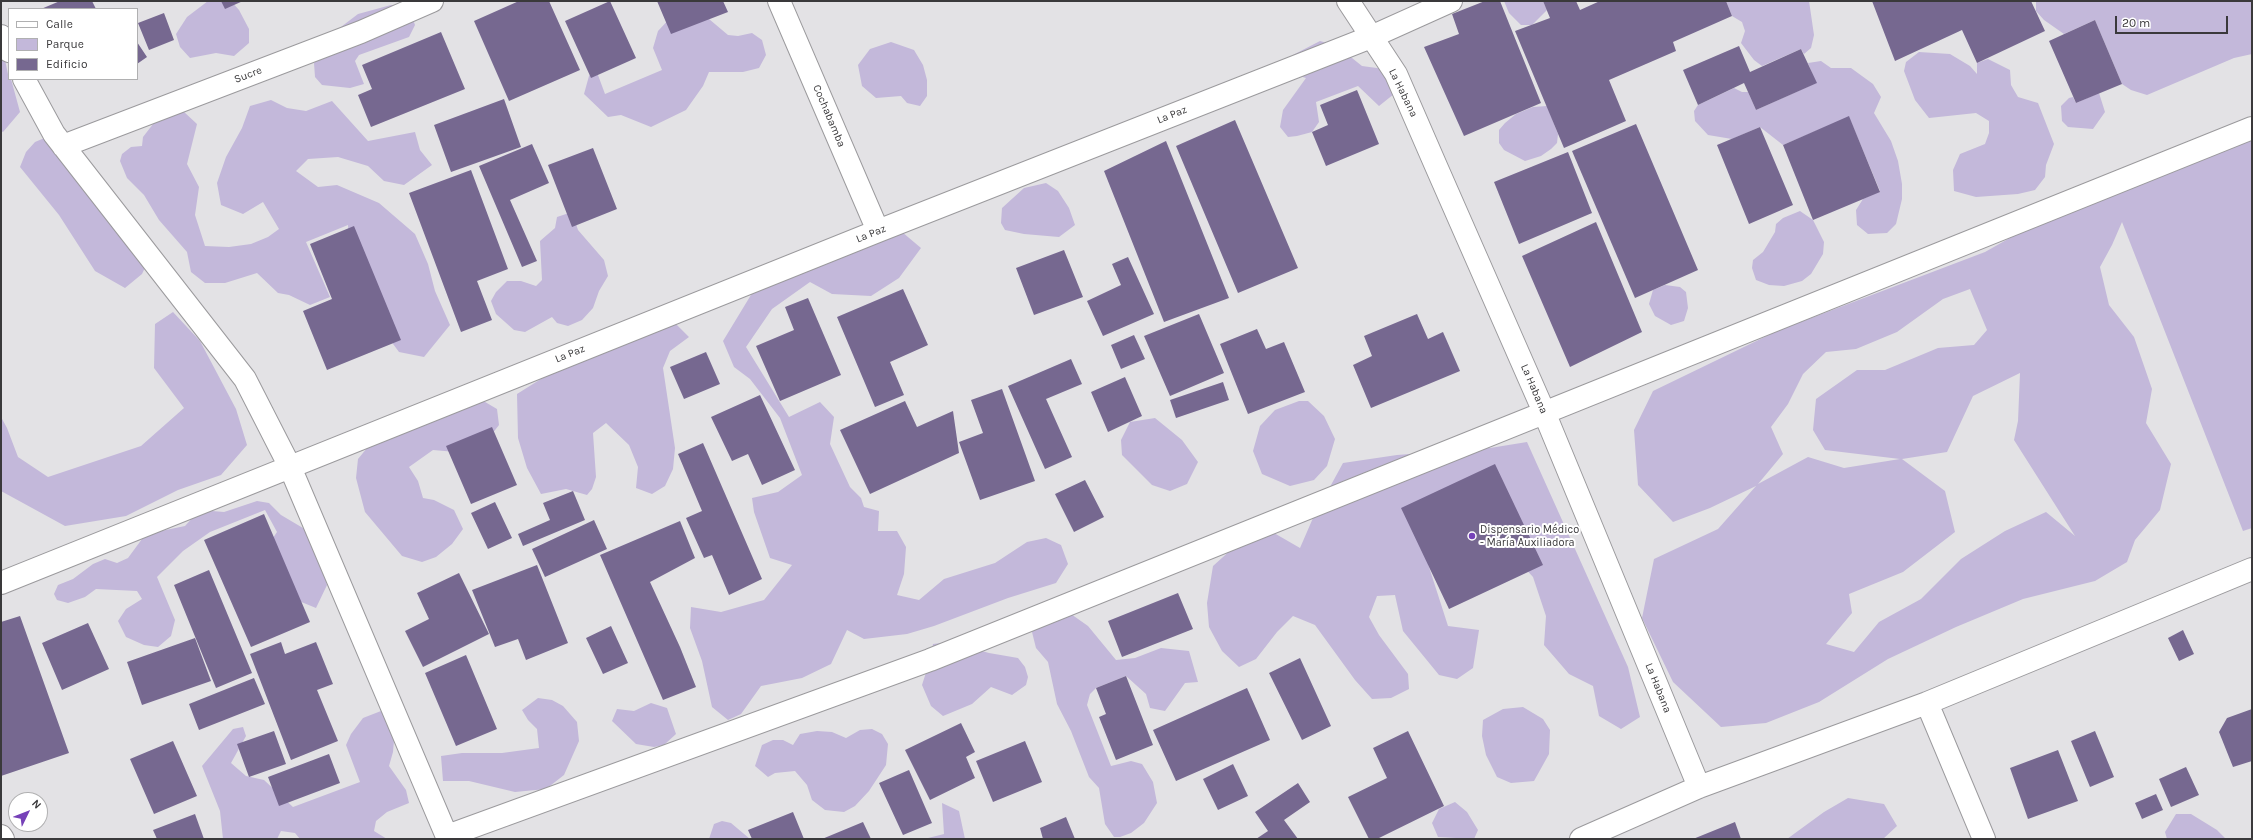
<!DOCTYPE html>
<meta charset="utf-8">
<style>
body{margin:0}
#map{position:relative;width:2253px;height:840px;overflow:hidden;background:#e3e2e5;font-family:Karla,sans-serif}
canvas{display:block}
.frame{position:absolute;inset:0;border:2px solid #3a393b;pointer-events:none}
.legend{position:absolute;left:8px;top:8px;width:130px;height:72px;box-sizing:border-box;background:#fff;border:1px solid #b0b0b1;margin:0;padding:5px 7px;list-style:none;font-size:12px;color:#3a393b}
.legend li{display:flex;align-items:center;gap:8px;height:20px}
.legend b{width:20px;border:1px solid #b0b0b1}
.north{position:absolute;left:8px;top:792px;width:40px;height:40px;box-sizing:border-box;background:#fff;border:1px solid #b0b0b1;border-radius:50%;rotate:47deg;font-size:11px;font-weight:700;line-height:16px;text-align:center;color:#3a393b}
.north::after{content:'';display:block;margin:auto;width:14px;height:18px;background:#7641b8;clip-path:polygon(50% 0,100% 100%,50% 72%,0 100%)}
.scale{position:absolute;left:2115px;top:16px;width:113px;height:18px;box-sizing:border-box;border:2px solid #3a393b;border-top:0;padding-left:5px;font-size:12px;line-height:14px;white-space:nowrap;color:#3a393b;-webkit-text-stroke:3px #fff;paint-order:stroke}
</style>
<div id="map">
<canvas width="2253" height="840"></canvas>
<div class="frame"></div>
<ul class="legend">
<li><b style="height:5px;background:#fff"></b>Calle</li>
<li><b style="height:11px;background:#c3b8da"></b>Parque</li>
<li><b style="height:11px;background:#766890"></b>Edificio</li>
</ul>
<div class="north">N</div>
<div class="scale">20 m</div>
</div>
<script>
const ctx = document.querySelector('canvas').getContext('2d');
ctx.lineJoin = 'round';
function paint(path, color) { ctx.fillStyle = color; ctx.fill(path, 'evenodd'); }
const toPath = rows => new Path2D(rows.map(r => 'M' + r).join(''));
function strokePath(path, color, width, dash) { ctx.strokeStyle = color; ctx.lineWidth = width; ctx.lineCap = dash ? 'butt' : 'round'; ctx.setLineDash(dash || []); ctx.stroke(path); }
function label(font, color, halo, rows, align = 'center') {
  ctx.font = font + ' Karla,sans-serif'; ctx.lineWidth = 4; ctx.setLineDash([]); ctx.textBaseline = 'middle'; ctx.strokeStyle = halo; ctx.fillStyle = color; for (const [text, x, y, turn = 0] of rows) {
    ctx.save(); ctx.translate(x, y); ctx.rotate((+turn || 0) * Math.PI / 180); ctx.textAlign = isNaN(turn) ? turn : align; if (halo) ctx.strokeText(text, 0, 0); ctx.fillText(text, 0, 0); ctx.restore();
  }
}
paint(toPath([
 [208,1,231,1,239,10,249,29,249,43,234,56,216,53,190,58,180,47,176,34,187,17],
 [1504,1,1543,1,1547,10,1532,25,1521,25,1509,13],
 [1726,1,1809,1,1814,35,1811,48,1804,54,1801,49,1762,66,1754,60,1741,43,1745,31,1742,22,1732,16],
 [2036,1,2252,1,2252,54,2234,58,2147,95,2131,90,2122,84,2095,20,2064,34,2044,20,2036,11],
 [391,5,402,5,410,11,415,25,409,37,359,55,355,61,364,84,350,88,322,85,315,77,314,63,323,54,337,30,358,14],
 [672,16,709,19,728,35,738,36,752,33,762,40,766,55,759,68,743,72,709,72,703,86,686,110,651,127,621,115,608,117,584,94,589,76,595,67,605,94,662,70,653,48,658,31],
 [1320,41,1337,46,1362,66,1384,69,1394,94,1379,106,1358,86,1316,102,1319,122,1312,132,1297,136,1288,137,1280,127,1283,110,1306,78,1299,76,1290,63,1293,55],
 [891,42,914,50,923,65,927,80,927,96,920,106,907,103,901,96,876,98,862,86,858,65,870,49],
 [1,52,4,55,9,79,11,79,20,112,3,132,1,131],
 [1919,52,1950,54,1970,66,1977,74,1977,63,1988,59,2010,70,2011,85,2018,97,2038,103,2054,144,2046,165,2045,177,2035,190,2018,194,1976,197,1954,191,1953,170,1960,154,1985,144,1989,133,1989,121,1976,113,1929,118,1915,100,1904,71,1906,62],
 [1821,61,1831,68,1851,68,1873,84,1881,97,1874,113,1891,141,1898,161,1902,184,1902,199,1896,224,1887,233,1868,234,1857,225,1856,210,1863,199,1880,191,1849,117,1783,145,1760,127,1732,139,1708,135,1695,121,1694,111,1698,105,1734,88,1742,92,1748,92,1756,110,1816,83,1808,63],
 [2099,93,2105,112,2093,129,2068,127,2062,121,2061,106,2069,98,2073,97,2076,103],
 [271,100,287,108,306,111,332,101,368,141,415,132,420,150,432,165,404,185,384,181,368,166,338,157,308,159,296,171,318,187,337,185,379,203,415,234,428,264,435,291,450,325,424,357,399,352,379,325,349,245,348,225,306,242,330,297,310,305,289,295,278,293,257,273,225,283,205,283,191,272,187,252,159,220,144,195,127,178,120,161,122,154,131,147,142,146,143,137,160,115,183,111,197,124,187,164,199,187,195,215,205,246,229,247,251,244,268,237,279,229,263,202,243,214,221,205,217,183,226,157,242,128,250,106],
 [1547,106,1558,134,1557,143,1551,149,1541,156,1525,161,1504,150,1499,143,1499,130,1505,123,1516,114,1533,107],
 [2252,133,2252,528,2243,531,2122,222,2112,245,2100,267,2109,305,2134,337,2152,389,2146,423,2171,464,2160,510,2135,540,2127,562,2095,581,2023,599,1956,627,1888,659,1819,702,1766,723,1721,727,1673,682,1642,618,1654,559,1718,529,1756,486,1710,508,1673,522,1638,485,1634,430,1653,391,1777,331,1985,252,2047,217],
 [1970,289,1987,330,1974,345,1938,348,1885,370,1857,370,1816,399,1813,430,1825,450,1900,459,1844,468,1808,457,1758,484,1783,454,1771,427,1788,404,1803,374,1826,352,1856,349,1897,332,1943,299],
 [2020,373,2018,421,2014,440,2075,536,2046,512,2005,531,1961,559,1921,599,1879,622,1854,652,1826,644,1852,613,1849,594,1903,572,1955,532,1945,491,1902,459,1947,452,1973,396],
 [54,134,150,257,142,274,125,288,95,271,59,215,20,167,26,152,35,142],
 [1046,183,1058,191,1069,208,1075,225,1059,237,1024,234,1005,230,1001,223,1002,208,1024,188],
 [1800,211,1813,220,1824,242,1823,254,1811,274,1802,281,1784,286,1769,285,1756,280,1752,268,1753,260,1763,252,1775,232,1776,224,1783,218],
 [572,212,578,230,604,260,608,276,599,291,593,308,582,320,568,326,557,323,552,317,525,332,514,330,496,314,491,301,496,292,507,281,521,281,536,286,542,280,540,241,555,228,557,217],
 [902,232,921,248,899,278,871,296,832,294,810,282,772,309,746,347,789,417,820,402,834,417,830,444,850,487,861,498,864,507,879,511,878,531,897,531,906,547,904,574,897,595,919,600,944,579,995,563,1027,542,1046,538,1061,545,1068,564,1056,583,1008,598,934,626,907,634,864,639,847,630,831,664,802,678,761,686,741,714,728,720,712,707,702,661,690,628,691,607,721,612,764,600,792,565,770,558,754,512,752,498,778,492,802,475,780,418,750,379,734,367,723,341,757,285],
 [1665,285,1680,287,1686,292,1688,308,1684,321,1671,325,1655,316,1649,304,1653,290],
 [173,312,200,341,236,409,247,445,221,475,178,490,126,516,65,526,1,491,1,417,7,428,18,457,48,477,141,446,184,408,154,368,155,324],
 [674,322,689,337,670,351,663,368,675,448,673,469,665,486,652,494,636,488,638,467,629,445,606,423,593,433,596,477,592,489,587,495,566,489,541,494,527,468,518,438,517,394,576,357],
 [480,399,497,409,499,425,485,443,456,452,433,450,409,467,418,481,423,498,434,500,454,510,463,529,452,544,436,557,422,562,402,556,365,512,356,478,358,459,372,442],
 [1299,401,1308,401,1324,416,1335,439,1327,466,1314,480,1290,486,1262,474,1253,451,1260,426,1275,410],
 [1155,418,1182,440,1198,462,1187,484,1170,491,1152,485,1122,455,1121,440,1130,422],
 [1527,442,1628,667,1640,717,1621,729,1599,716,1593,686,1569,674,1544,645,1546,616,1533,577,1509,551,1420,539,1448,626,1479,630,1473,668,1457,679,1439,675,1403,631,1395,595,1377,596,1369,617,1379,635,1408,674,1409,689,1391,698,1372,699,1355,680,1315,625,1293,616,1277,632,1256,659,1239,667,1222,651,1209,627,1207,603,1213,566,1233,548,1274,533,1300,548,1313,518,1343,463,1397,455,1490,448],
 [257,501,269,503,281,515,308,531,322,561,327,585,316,608,294,599,265,550,277,532,265,510,210,532,183,551,157,577,175,620,171,636,158,647,144,645,126,637,118,621,126,609,142,599,137,591,96,589,85,597,68,603,57,600,54,594,58,585,73,579,93,564,105,559,117,563,128,558,142,539,156,532,185,526,195,515,212,511,224,512],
 [1061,607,1088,626,1116,660,1135,658,1161,648,1189,651,1198,682,1185,683,1165,711,1150,708,1146,694,1126,676,1096,688,1090,694,1087,705,1111,766,1131,761,1142,764,1153,782,1157,803,1144,823,1131,833,1120,837,1114,837,1105,824,1099,788,1089,777,1071,731,1057,704,1048,662,1036,648,1032,632,1033,618],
 [950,642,989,653,1018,658,1025,667,1028,677,1026,685,1012,695,991,687,972,704,943,716,931,706,922,685,930,660,933,644],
 [538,698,552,700,563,706,577,722,579,741,564,775,546,789,515,792,469,781,443,781,441,756,462,753,502,753,539,748,537,729,528,720,522,710],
 [651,703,667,708,676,734,664,745,654,747,636,744,612,721,617,709,634,711],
 [1523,707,1543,719,1550,730,1549,754,1534,781,1511,783,1497,777,1486,755,1482,736,1483,720,1503,709],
 [381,711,389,718,395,729,393,752,389,766,406,790,409,803,387,812,376,821,374,831,387,839,300,839,295,833,281,831,277,839,223,839,220,811,202,766,233,729,243,727,246,736,231,763,246,776,264,780,293,807,360,782,346,745,351,734,363,718],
 [872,729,882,734,888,744,886,765,869,791,855,806,844,812,825,810,812,800,807,785,795,771,775,773,768,777,755,766,762,745,773,740,783,740,793,745,800,734,817,731,832,732,846,738,860,730],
 [1848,798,1884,804,1897,826,1883,839,1787,839,1824,812],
 [1455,802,1467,812,1478,830,1474,839,1438,837,1432,823,1439,809],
 [942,803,959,811,965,839,924,839,944,834],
 [2176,814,2191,814,2217,830,2226,839,2167,839,2165,832],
 [722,821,731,823,750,839,709,839,714,824]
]), '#c3b8da');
paint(toPath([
 [60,1,92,1,96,9,41,9],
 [221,1,243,1,225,9],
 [519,1,549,1,580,70,509,101,474,21],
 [610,1,636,58,591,78,565,21],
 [657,1,723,1,728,12,671,34],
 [1485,1,1500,1,1541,103,1464,136,1424,47,1459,34,1452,14],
 [1543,1,1576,1,1580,10,1600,1,1726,1,1732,16,1673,42,1676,51,1609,80,1626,121,1564,148,1515,31,1550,18],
 [1872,1,2031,1,2045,31,1977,63,1962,30,1895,61],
 [164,13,174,40,149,50,138,23],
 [2095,20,2122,84,2076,103,2049,41],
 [441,32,465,89,371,127,358,95,372,89,362,65],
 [137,42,147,57,137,64],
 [1739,46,1750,72,1801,49,1817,83,1756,110,1744,83,1698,105,1683,70],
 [1357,90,1379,144,1326,166,1312,132,1328,125,1320,105],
 [504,99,521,147,451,172,434,125],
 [1849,116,1880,192,1813,220,1783,145],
 [1235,120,1298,268,1238,293,1176,146],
 [1636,124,1698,270,1635,298,1572,151],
 [1760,127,1793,205,1749,224,1717,145],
 [1166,141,1229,298,1164,322,1104,171],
 [532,144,549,183,510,200,537,261,522,267,479,166],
 [593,148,617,209,572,227,548,165],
 [1568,152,1592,213,1519,244,1494,182],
 [471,170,508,269,477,281,492,320,461,332,409,193],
 [1596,222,1642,332,1570,367,1522,256],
 [354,226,401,340,327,370,303,311,332,299,310,244],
 [1064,250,1083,297,1034,315,1016,268],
 [1128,257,1154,314,1103,336,1087,301,1121,285,1112,264],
 [903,289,928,345,890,362,904,395,875,407,837,317],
 [808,298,841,375,780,401,756,346,794,330,785,307],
 [1199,314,1224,373,1170,396,1144,336],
 [1417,314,1428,339,1443,332,1460,371,1371,408,1353,365,1372,356,1364,336],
 [1257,329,1266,349,1284,342,1305,392,1248,414,1220,344],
 [1134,335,1145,359,1121,369,1111,345],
 [706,352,720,384,684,399,670,367],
 [1071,359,1082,384,1046,399,1072,457,1045,469,1008,386],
 [1125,377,1142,416,1108,432,1091,392],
 [1223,382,1229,400,1176,418,1170,400],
 [1002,389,1035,481,980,500,959,442,983,433,971,400],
 [760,395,795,470,762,485,748,454,732,461,711,417],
 [905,401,917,427,953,411,959,453,870,494,840,430],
 [492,427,517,485,471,504,446,446],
 [703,443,762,579,729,595,712,555,704,558,686,518,702,511,678,454],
 [1495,464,1543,565,1449,609,1401,508],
 [1085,480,1104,517,1074,532,1055,494],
 [573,491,585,520,523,546,518,534,550,520,543,503],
 [495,502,512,538,488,549,471,513],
 [264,514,310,622,251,647,204,540],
 [594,520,607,549,545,577,532,549],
 [680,521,695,558,650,582,680,647,696,687,663,700,600,555],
 [537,565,568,643,526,660,518,639,495,647,472,590],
 [209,570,252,673,216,688,174,585],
 [459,573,489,634,423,667,405,631,429,619,417,593],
 [1178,593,1193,629,1122,657,1108,621],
 [20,616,69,753,1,776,1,622],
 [88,623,109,669,62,690,42,643],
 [611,626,628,663,603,674,586,638],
 [2183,630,2194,654,2179,661,2168,638],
 [195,638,211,681,142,705,127,662],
 [281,642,285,654,316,642,333,684,317,690,338,741,291,760,250,654],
 [466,655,497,729,456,746,425,673],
 [1300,658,1331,726,1302,740,1269,673],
 [1126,676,1153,745,1116,760,1099,717,1106,714,1096,688],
 [254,678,265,704,199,730,189,704],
 [1247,688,1270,740,1176,781,1153,730],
 [2252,709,2252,761,2233,767,2219,732,2227,718],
 [961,723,975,752,966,757,975,778,930,800,905,750],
 [274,731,286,764,249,777,237,744],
 [1408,731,1444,806,1377,839,1369,839,1348,797,1387,778,1373,748],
 [2095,731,2114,777,2090,787,2071,741],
 [173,741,197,796,154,814,130,759],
 [1025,741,1042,782,993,802,976,761],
 [2058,750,2078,801,2028,819,2010,768],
 [329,754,340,783,279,806,268,777],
 [1233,764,1248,796,1218,810,1203,779],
 [2186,767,2199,795,2171,807,2159,779],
 [909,770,932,823,903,835,879,783],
 [1298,783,1310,802,1284,820,1298,839,1256,839,1268,831,1255,812],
 [2156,794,2163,810,2142,819,2135,803],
 [793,812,804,839,752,839,748,830],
 [195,814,204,839,157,839,153,830],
 [1066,817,1075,839,1043,839,1040,828],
 [863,822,871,839,822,839],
 [1735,822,1741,839,1693,839]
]), '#766890');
const minor = toPath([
 [779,1,878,231],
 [1348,1,1396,74,1436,166,1544,412,1699,787],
 [1,36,9,51],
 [24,79,54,134,245,379,290,467,448,839],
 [63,146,361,32,432,1],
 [1,583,878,231,1371,37,1451,1],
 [1927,703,1984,839],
 [1,836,3,839],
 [447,836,930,660,2252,128],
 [1581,839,1699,787,1927,703,2252,569]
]);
strokePath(minor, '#9b9a9d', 24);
strokePath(minor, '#fff', 22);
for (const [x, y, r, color] of [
 [1472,536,4,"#7641b8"]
]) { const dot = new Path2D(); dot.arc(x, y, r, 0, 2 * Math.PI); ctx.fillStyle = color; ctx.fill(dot); strokePath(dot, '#fff', 1.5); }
label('11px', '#3a393b', '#fff', [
 ["Sucre",248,75,-21],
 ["La Habana",1403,93,64],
 ["La Paz",1172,115,-22],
 ["Cochabamba",829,116,67],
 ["La Paz",871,234,-22],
 ["La Paz",570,354,-22],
 ["La Habana",1534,389,67],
 ["La Habana",1658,688,68]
]);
label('11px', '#3a393b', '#fff', [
 ["Dispensario Médico",1480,530],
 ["- María Auxiliadora",1480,543]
], 'left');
</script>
